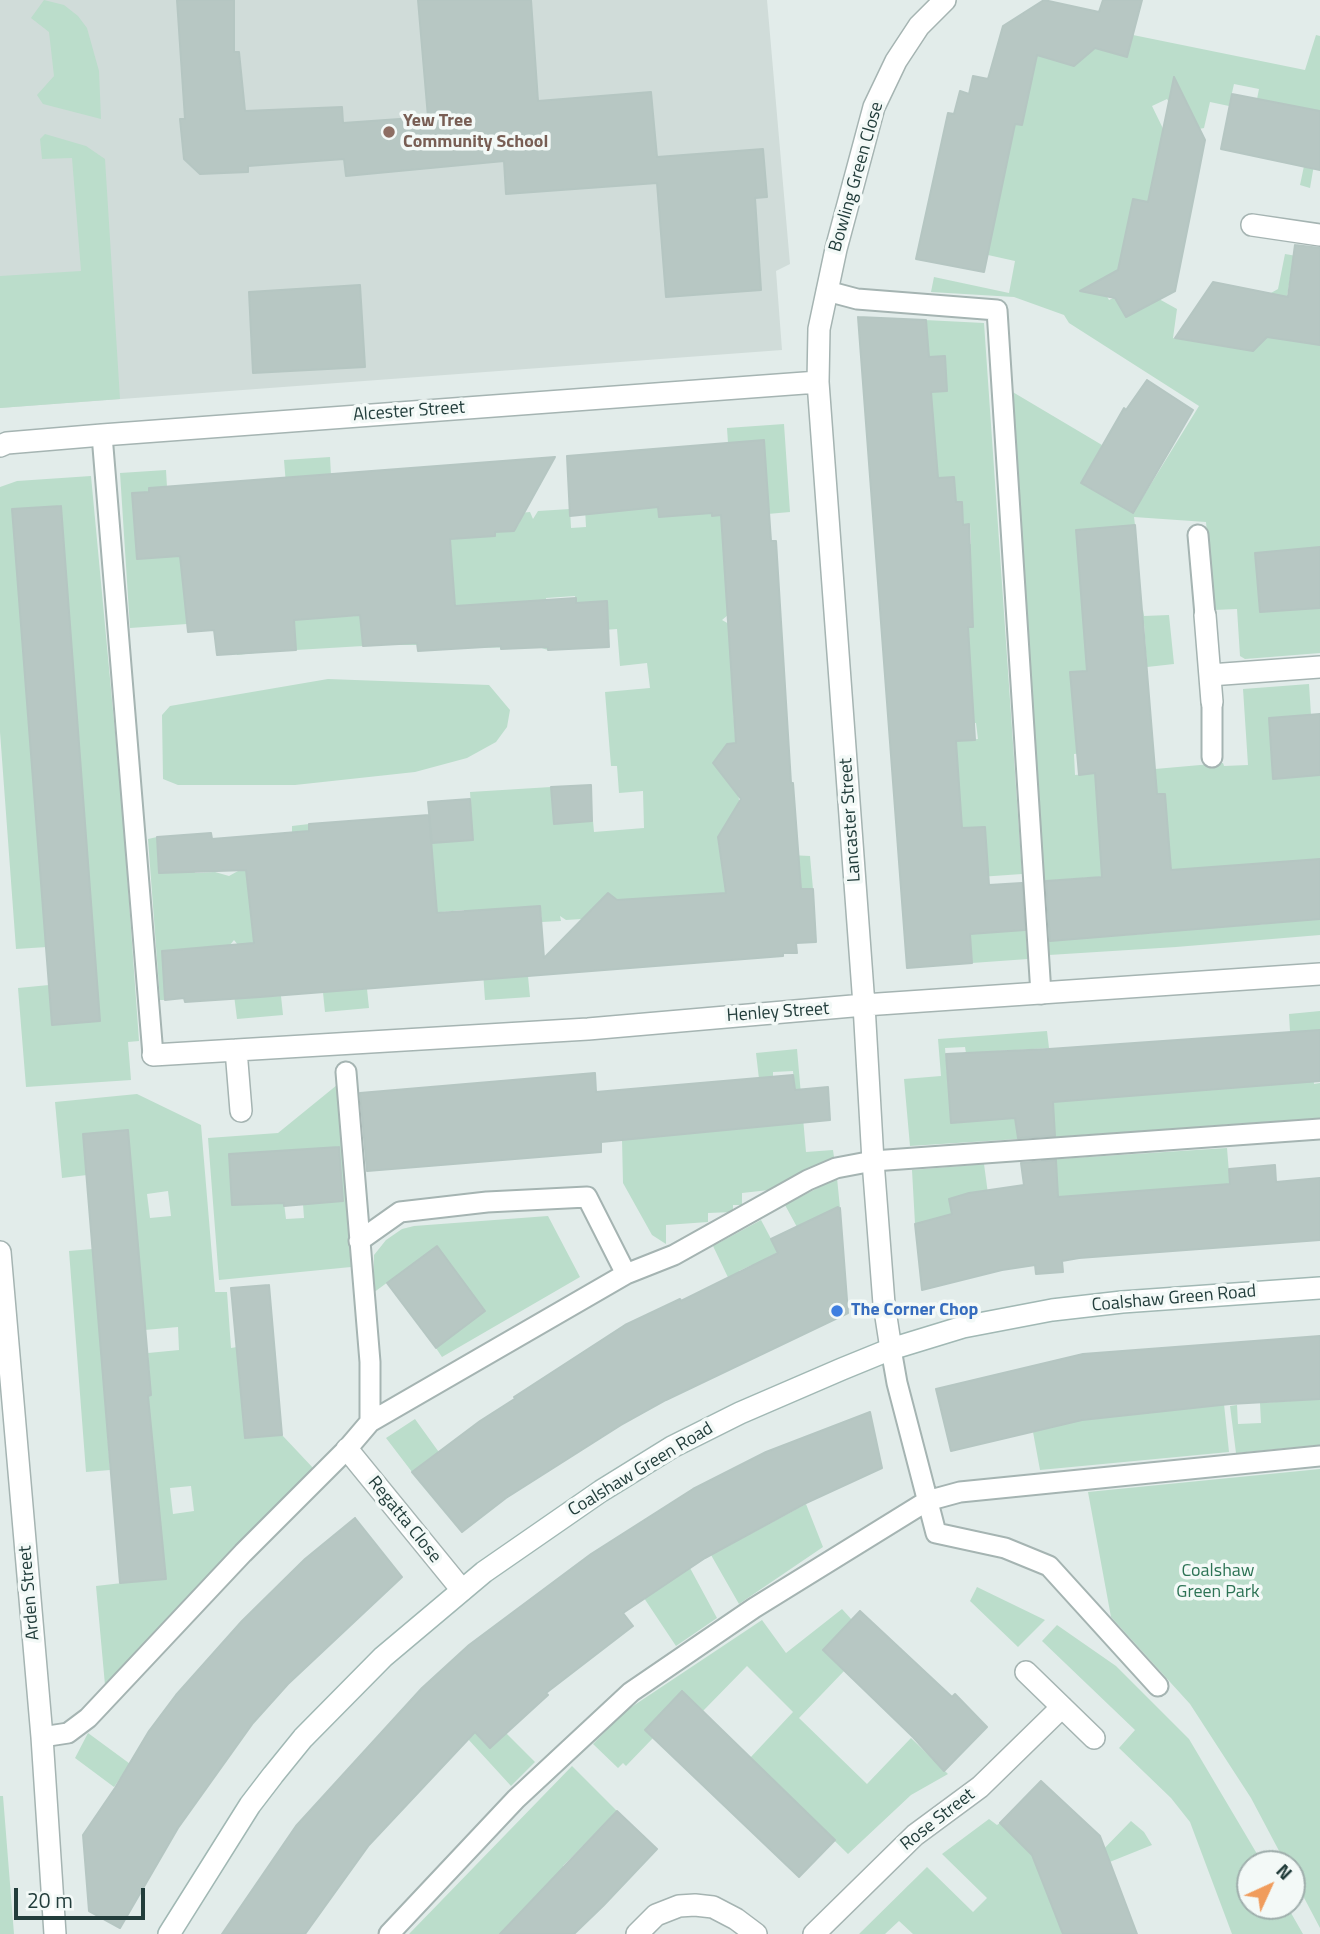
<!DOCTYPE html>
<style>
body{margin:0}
#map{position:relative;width:1320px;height:1934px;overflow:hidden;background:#e2ecea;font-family:"Titillium Web",sans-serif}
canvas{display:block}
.north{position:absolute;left:1236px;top:1850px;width:70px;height:70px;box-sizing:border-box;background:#f3f9f7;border:2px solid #9faeac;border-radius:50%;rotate:45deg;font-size:19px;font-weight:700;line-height:28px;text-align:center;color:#223d3b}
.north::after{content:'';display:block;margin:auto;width:24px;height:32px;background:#f09c5c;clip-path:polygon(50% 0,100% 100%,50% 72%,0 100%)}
.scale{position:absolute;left:14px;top:1888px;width:131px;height:32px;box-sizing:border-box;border:4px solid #223d3b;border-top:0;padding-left:9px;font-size:21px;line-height:24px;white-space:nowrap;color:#223d3b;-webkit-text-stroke:5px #f3f9f7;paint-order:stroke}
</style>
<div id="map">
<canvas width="1320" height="1934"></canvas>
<div class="north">N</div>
<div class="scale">20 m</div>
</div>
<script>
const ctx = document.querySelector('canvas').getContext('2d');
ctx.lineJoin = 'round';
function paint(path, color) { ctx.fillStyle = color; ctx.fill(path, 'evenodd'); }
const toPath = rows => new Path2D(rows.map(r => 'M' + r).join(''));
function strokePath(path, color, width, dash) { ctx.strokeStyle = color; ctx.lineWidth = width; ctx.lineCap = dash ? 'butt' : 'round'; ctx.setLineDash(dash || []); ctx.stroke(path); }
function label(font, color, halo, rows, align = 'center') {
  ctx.font = font + ' "Titillium Web",sans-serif'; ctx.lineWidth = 7; ctx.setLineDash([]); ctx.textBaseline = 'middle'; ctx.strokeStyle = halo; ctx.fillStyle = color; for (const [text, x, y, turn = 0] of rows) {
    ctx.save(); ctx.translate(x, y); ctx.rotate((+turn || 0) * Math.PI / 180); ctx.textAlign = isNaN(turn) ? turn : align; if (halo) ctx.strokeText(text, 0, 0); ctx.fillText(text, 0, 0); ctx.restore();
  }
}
paint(toPath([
 [0,0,767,0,790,264,776,271,782,350,0,408]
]), '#d0dcd9');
paint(toPath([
 [44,0,64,5,78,16,87,28,99,71,101,119,43,104,37,95,54,76,49,32,31,18],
 [1092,11,1127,57,1133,35,1305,70,1316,35,1320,36,1320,130,1310,188,1300,185,1307,152,1276,115,1279,103,1257,99,1259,89,1234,84,1229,106,1210,102,1204,128,1199,129,1184,97,1170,104,1167,99,1152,106,1170,143,1158,152,1148,202,1133,199,1125,239,1138,260,1099,281,1109,300,1115,297,1126,317,1159,299,1177,309,1173,338,1212,344,1215,339,1221,346,1253,351,1259,346,1261,330,1264,330,1271,293,1278,289,1285,254,1320,260,1320,276,1291,272,1284,316,1320,345,1320,547,1255,553,1260,612,1320,608,1320,653,1245,659,1240,656,1237,609,1214,610,1206,522,1134,517,1135,525,1076,530,1083,615,1143,610,1144,616,1169,615,1174,664,1147,667,1144,623,1085,629,1088,671,1071,672,1092,714,1150,710,1151,726,1092,731,1093,752,1074,754,1075,775,1095,773,1098,817,1157,794,1155,769,1223,763,1224,766,1248,765,1243,689,1309,684,1311,715,1269,719,1273,778,1320,775,1320,859,1283,922,1320,919,1320,935,1176,947,1049,955,1048,941,1168,932,1163,872,1042,881,1011,391,1102,445,1082,483,1133,513,1199,406,1069,323,1064,315,1014,297,931,292,934,277,1009,293,1015,261,988,255,1000,192,959,112,1022,125,1038,52,1074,66,1079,62],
 [1262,864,1266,924,1181,930],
 [45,134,86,146,105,159,120,399,0,408,0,276,81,271,72,158,42,159,40,139],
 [925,320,984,323,1022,874,965,878,986,846,985,827,962,828,956,741,978,739,976,723,955,724,943,546,971,544,970,524,941,526,939,504,955,489,954,477,938,478,931,392,947,391,945,356,929,357],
 [784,424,790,512,734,517,728,615,722,620,729,624,778,704,733,707,736,749,723,750,717,758,717,768,738,787,741,828,723,830,718,838,719,847,726,852,810,856,813,889,598,918,566,920,560,916,561,921,542,922,540,906,523,907,490,979,528,976,530,997,485,1000,483,972,466,929,464,910,408,915,348,990,367,989,369,1008,325,1012,322,983,269,922,252,924,254,943,238,945,234,940,230,945,162,951,165,1000,160,1000,148,839,157,837,194,870,195,873,215,872,229,876,238,871,259,869,292,833,292,826,309,824,312,862,391,818,403,817,405,849,431,843,473,840,470,792,551,787,554,824,593,821,594,832,644,828,643,791,619,793,617,766,611,766,605,692,650,688,647,663,620,666,617,629,578,632,575,596,546,598,548,650,538,647,458,648,455,601,413,583,417,645,380,645,360,608,363,646,296,650,252,604,255,653,237,655,234,614,184,595,187,624,130,628,120,473,166,470,167,487,149,488,149,492,132,493,137,559,166,557,286,485,284,460,330,457,331,475,377,541,495,536,494,522,504,532,514,531,520,522,519,513,530,512,533,519,538,511,570,509,571,528,586,527,585,508,631,502,631,510,641,509,640,502,657,501,659,517,685,515,710,497,712,516,733,514,763,440,728,443,727,428],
 [352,582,355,616,315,618],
 [91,476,123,817,139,1041,128,1042,131,1080,26,1087,18,988,49,985,53,1025,100,1021,80,777,47,947,16,949,0,732,0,487,17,481],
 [61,506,31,755,12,510],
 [328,679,489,685,510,710,507,727,496,742,467,758,415,772,295,785,178,785,163,779,162,715,170,706],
 [1023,902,1028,959,972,963,968,907],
 [259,993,261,997,281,996,283,1015,237,1019,234,995],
 [1320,1011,1320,1030,1310,1031,1314,1084,1320,1083,1320,1118,1055,1137,1050,1069,1075,1100,1152,1094,1193,1061,1195,1091,1272,1085,1291,1049,1289,1014],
 [1047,1031,1049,1048,966,1053,965,1047,945,1048,951,1123,990,1120,1032,1108,1034,1138,910,1146,904,1079,941,1076,938,1039],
 [797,1049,806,1152,833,1150,834,1157,769,1190,742,1193,742,1205,733,1205,733,1212,708,1213,708,1222,666,1225,666,1244,652,1235,623,1183,622,1139,797,1123,793,1071,773,1072,773,1077,759,1079,756,1053],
 [337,1085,351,1267,219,1280,208,1138,278,1133],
 [339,1147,343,1200,303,1204,304,1218,286,1219,284,1203,232,1205,230,1154],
 [137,1094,201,1125,215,1292,227,1292,231,1348,237,1347,245,1438,282,1435,314,1469,250,1531,105,1685,96,1586,166,1578,151,1426,107,1429,110,1470,86,1472,69,1251,93,1249,141,1285,135,1207,128,1131,87,1175,62,1178,55,1102],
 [168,1191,171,1216,150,1218,147,1194],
 [144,1313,145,1330,178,1327,179,1350,148,1353,151,1395,105,1399],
 [191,1486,194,1511,173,1514,170,1488],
 [1227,1148,1230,1185,1044,1200,1041,1160],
 [984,1164,988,1194,960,1196,949,1199,952,1214,915,1224,912,1170],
 [837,1178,840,1208,797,1227,785,1205],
 [548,1216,580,1277,442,1357,436,1348,485,1311,437,1246,373,1293,374,1255,386,1240,402,1229,414,1226],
 [761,1220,778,1252,763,1260,771,1275,760,1280,752,1265,739,1271,746,1287,735,1292,713,1246],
 [1320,1399,1320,1445,1236,1453,1230,1406,1237,1405,1238,1424,1261,1423,1260,1403],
 [1224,1404,1229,1452,1040,1470,1033,1432,1086,1419],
 [415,1419,446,1462,412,1472,386,1438],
 [1320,1469,1320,1928,1292,1875,1292,1864,1286,1864,1251,1798,1190,1704,1111,1617,1088,1492],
 [806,1504,823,1547,739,1604,711,1555],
 [690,1568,717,1618,676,1646,644,1598],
 [977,1587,1045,1620,1018,1647,970,1601],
 [842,1609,852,1620,823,1650,844,1671,799,1718,867,1784,911,1738,948,1774,911,1795,848,1854,750,1758,793,1712,747,1666,703,1711,682,1692,653,1738,626,1766,623,1763,618,1768,593,1744,624,1712,762,1620,786,1653],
 [1057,1625,1116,1666,1189,1739,1263,1864,1250,1864,1250,1906,1287,1906,1303,1934,1232,1934,1190,1822,1171,1798,1119,1748,1135,1730,1042,1641],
 [475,1731,506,1733,535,1762,511,1786,468,1739],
 [88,1733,137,1769,131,1778,123,1774,114,1787,75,1758],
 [572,1766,617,1811,563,1866,564,1868,500,1934,409,1934],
 [0,1796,3,1796,14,1934,0,1934],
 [989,1819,997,1825,1000,1823,1050,1872,1092,1861,1131,1821,1144,1832,1152,1845,1045,1888,1063,1934,913,1934,899,1921,885,1934,859,1934,927,1867,973,1912,987,1898,942,1854]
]), '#bbddcb');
const building = toPath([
 [177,0,234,0,234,52,239,52,245,111,342,107,343,123,428,117,418,0,531,0,538,101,651,92,657,157,763,149,767,197,755,198,761,290,666,297,657,183,506,194,504,161,346,176,344,159,248,166,248,172,200,174,184,159,180,119,185,119,177,0],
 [1044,0,1099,12,1103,0,1142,0,1127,57,1095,48,1074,66,1037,55,1022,125,1015,124,984,272,916,259,948,113,954,114,960,91,969,94,973,76,988,79,1003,26,1044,0],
 [1174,77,1205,140,1196,186,1175,291,1126,317,1115,298,1080,291,1118,270,1133,199,1148,202,1174,77],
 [1232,94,1320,111,1320,170,1221,149,1232,94],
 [1295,245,1320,248,1320,345,1267,337,1253,351,1175,338,1213,282,1288,297,1295,245],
 [360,285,365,367,253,373,249,292,360,285],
 [858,317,926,320,929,357,945,356,947,391,931,392,938,478,954,477,956,502,962,502,963,525,969,524,973,627,968,627,975,740,956,741,962,828,985,827,989,885,1022,883,1025,930,970,934,972,963,907,968,858,317],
 [1147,380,1193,410,1133,513,1081,483,1124,408,1126,410,1147,380],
 [764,440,771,541,776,541,791,783,793,783,801,889,813,889,816,942,796,943,797,953,783,953,783,956,260,997,185,1002,184,998,165,1000,162,951,254,943,246,870,159,873,157,837,211,833,212,839,249,836,309,831,309,824,429,815,437,913,540,906,544,958,608,893,617,900,726,893,718,837,741,799,713,763,727,744,736,743,721,515,712,516,712,513,659,517,658,507,570,516,567,456,764,440],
 [555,457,514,531,495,532,495,536,450,539,455,606,576,598,576,603,607,601,609,647,548,650,548,647,501,649,501,646,418,651,417,643,363,646,360,615,294,620,296,650,217,655,214,630,188,632,180,556,137,559,132,493,149,492,149,488,555,457],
 [61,506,100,1021,52,1025,12,509,61,506],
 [1135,525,1157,794,1165,794,1171,870,1320,859,1320,919,1050,941,1046,881,1102,877,1095,773,1079,775,1070,672,1087,671,1076,530,1135,525],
 [1320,547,1320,608,1260,612,1255,553,1320,547],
 [1320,714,1320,775,1273,779,1269,718,1320,714],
 [591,785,592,821,554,824,551,787,591,785],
 [470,799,473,840,432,843,428,802,470,799],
 [1320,1030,1320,1081,1053,1102,1055,1136,1018,1138,1015,1118,951,1123,946,1054,1049,1049,1320,1030],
 [595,1073,596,1092,793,1075,795,1090,828,1087,830,1120,601,1142,601,1152,367,1171,360,1093,595,1073],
 [128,1130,151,1395,148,1396,166,1579,120,1583,83,1134,128,1130],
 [339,1147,343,1201,284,1206,284,1203,232,1205,229,1154,339,1147],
 [1056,1160,1058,1197,1230,1184,1229,1169,1275,1165,1276,1182,1320,1178,1320,1240,1079,1258,1062,1261,1063,1272,1036,1274,1035,1265,1002,1270,922,1290,915,1224,952,1214,949,1199,969,1193,1024,1185,1021,1163,1056,1160],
 [838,1207,838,1209,840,1208,848,1313,666,1400,621,1425,506,1498,462,1532,412,1472,480,1421,516,1398,514,1397,625,1325,680,1299,681,1301,778,1253,771,1239,838,1207],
 [437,1246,485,1311,436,1348,387,1283,437,1246],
 [269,1285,282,1435,245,1438,231,1288,269,1285],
 [1320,1336,1320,1399,1230,1404,1082,1420,951,1451,936,1389,1083,1354,1320,1336],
 [870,1412,882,1468,806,1503,705,1558,623,1613,633,1626,546,1693,548,1695,490,1748,475,1732,369,1845,305,1934,222,1934,296,1826,422,1688,469,1645,591,1554,693,1489,766,1452,870,1412],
 [355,1518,402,1577,288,1684,253,1723,178,1828,120,1928,89,1911,83,1835,115,1788,149,1731,176,1695,242,1621,305,1559,355,1518],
 [860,1611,952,1697,955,1694,987,1727,944,1771,913,1737,823,1650,860,1611],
 [682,1691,835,1840,799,1877,645,1730,682,1691],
 [1041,1781,1100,1836,1137,1934,1063,1934,1032,1855,1000,1823,1041,1781],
 [617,1811,657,1849,603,1906,574,1934,500,1934,617,1811]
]);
paint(building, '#b7c7c3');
strokePath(building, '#b5c6c2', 2);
const lane = toPath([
 [827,291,857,299,997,310,1041,994],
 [102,435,153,1055],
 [1198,535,1205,615],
 [1212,702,1212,757],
 [359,1241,400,1212,487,1202,587,1197,626,1274],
 [891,1349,897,1383,936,1533,1005,1548,1049,1566,1158,1686],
 [370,1422,626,1274,674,1255,808,1180,836,1168,873,1161,1320,1129],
 [42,1737,68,1733,88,1718,243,1553,347,1449,370,1422,370,1362,346,1072],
 [389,1934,516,1799,631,1692,754,1608,927,1501,960,1492,1320,1456]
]);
const street = toPath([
 [1252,225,1320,235],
 [0,446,7,443,102,435,818,382],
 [1205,615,1212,702],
 [1210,675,1320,667],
 [236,1050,241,1111],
 [153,1055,588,1029,864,1005,1320,974],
 [0,1252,42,1737,55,1934],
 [891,1349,884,1304,873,1161,864,1005,818,382,819,329,836,249,874,107,896,61,919,26,945,0],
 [347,1449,462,1590],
 [1026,1672,1094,1738],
 [637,1934,656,1915,679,1906,695,1905,713,1907,736,1919,756,1934],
 [814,1934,915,1835,980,1787,1062,1707]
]);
const secondary = toPath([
 [169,1934,250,1805,273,1775,303,1738,383,1657,484,1572,601,1491,672,1447,740,1413,842,1369,891,1349,963,1327,1052,1310,1122,1302,1320,1288]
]);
strokePath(lane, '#a5b4b2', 23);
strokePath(street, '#a5b4b2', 24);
strokePath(secondary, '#a1b8b4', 24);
strokePath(lane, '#fff', 19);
strokePath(street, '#fff', 21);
strokePath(secondary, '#fff', 21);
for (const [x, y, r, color] of [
 [389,132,7,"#8d6e63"],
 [837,1311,7,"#3f7fe0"]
]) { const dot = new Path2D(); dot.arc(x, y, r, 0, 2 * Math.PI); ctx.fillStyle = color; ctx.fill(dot); strokePath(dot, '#f3f9f7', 2.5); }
label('bold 18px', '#785e54', '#f3f9f7', [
 ["Yew Tree",403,122],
 ["Community School",403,143]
], 'left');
label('18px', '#223d3b', '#f3f9f7', [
 ["Bowling Green Close",857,177,-74],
 ["Alcester Street",409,412,-4],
 ["Lancaster Street",851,820,-94],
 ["Henley Street",778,1013,-4],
 ["Coalshaw Green Road",1174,1299,-5],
 ["Coalshaw Green Road",641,1470,-31],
 ["Regatta Close",404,1520,51],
 ["Arden Street",30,1593,-95],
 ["Rose Street",938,1820,-38]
]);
label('bold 18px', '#366cbe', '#f3f9f7', [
 ["The Corner Chop",851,1311]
], 'left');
label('18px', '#2d7355', '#f3f9f7', [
 ["Coalshaw",1218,1572],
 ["Green Park",1218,1593]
]);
</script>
